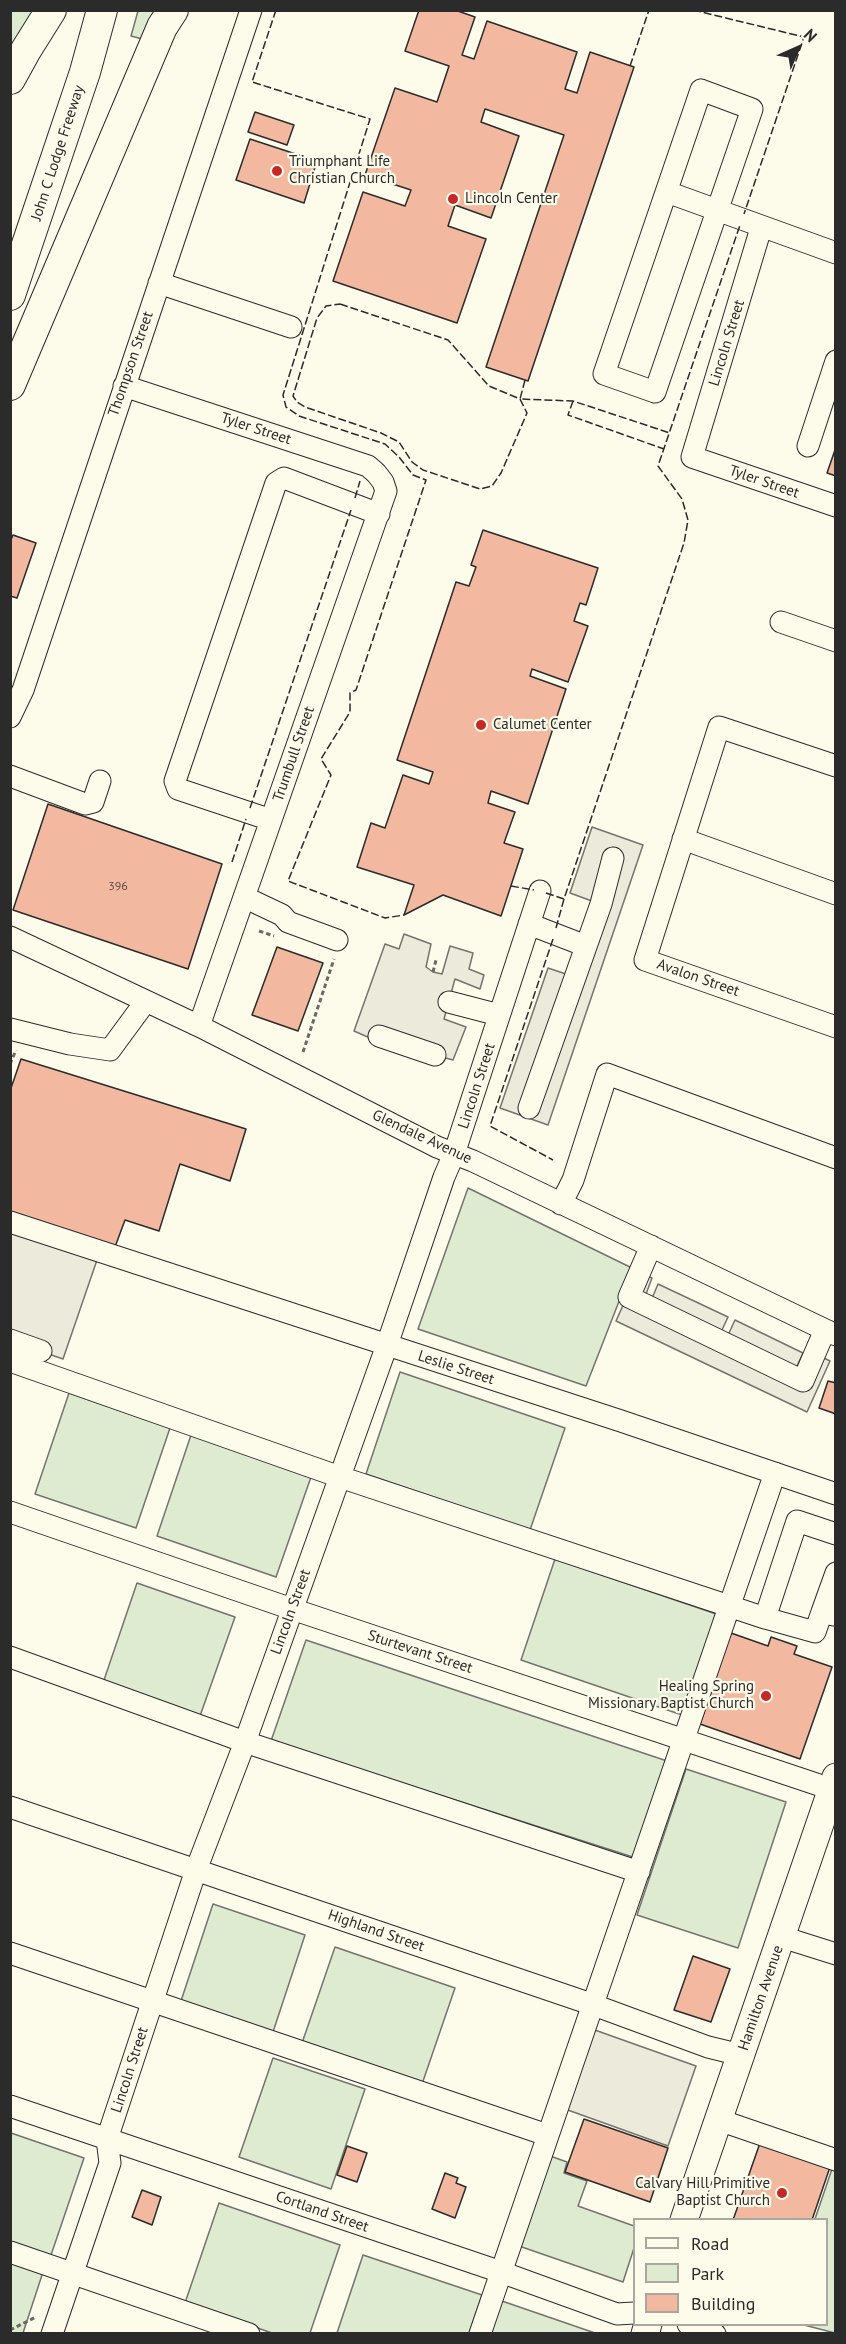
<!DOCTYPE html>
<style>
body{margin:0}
#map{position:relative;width:846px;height:2344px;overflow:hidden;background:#fdfbea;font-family:"PT Sans",sans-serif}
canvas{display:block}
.frame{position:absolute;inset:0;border:12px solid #2b2b2b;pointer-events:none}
.legend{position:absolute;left:633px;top:2218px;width:195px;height:108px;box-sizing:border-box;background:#fdfbea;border:2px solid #a9a89e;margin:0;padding:8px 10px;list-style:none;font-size:18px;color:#2b2b2b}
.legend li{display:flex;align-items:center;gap:12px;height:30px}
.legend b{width:30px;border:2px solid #a9a89e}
.north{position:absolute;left:768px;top:18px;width:60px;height:60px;-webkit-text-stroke:4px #fdfbea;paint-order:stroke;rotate:45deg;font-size:16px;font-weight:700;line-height:24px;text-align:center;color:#2b2b2b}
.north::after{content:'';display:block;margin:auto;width:21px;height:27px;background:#2b2b2b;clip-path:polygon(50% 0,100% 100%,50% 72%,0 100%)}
</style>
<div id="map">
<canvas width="846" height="2344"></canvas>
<div class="frame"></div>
<ul class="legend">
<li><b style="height:8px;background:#fdfbea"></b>Road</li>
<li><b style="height:16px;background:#deebd1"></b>Park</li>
<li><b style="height:16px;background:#f2b8a0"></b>Building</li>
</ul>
<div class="north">N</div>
</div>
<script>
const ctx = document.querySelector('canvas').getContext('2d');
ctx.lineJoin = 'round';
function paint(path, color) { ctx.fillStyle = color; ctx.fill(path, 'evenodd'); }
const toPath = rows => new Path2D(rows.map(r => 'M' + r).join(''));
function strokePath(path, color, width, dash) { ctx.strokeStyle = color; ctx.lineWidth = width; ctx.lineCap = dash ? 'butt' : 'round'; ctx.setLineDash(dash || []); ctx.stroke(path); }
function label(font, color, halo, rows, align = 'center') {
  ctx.font = font + ' "PT Sans",sans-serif'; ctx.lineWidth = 4.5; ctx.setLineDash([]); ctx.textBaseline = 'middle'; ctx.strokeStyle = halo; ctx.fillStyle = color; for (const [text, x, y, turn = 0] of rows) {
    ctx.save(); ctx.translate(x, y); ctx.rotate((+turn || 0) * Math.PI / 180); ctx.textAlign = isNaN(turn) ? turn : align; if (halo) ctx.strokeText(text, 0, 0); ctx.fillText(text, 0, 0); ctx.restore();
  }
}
const green = toPath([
 [11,11,37,11,11,56,11,11],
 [138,11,162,11,146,40,131,36,138,11],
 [468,1188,632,1268,586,1386,418,1329,468,1188],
 [400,1372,565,1428,530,1530,366,1474,400,1372],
 [69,1393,170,1428,136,1528,35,1494,69,1393],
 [191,1435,311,1477,276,1577,157,1536,191,1435],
 [555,1559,719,1615,685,1716,521,1660,555,1559],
 [137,1583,235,1617,200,1716,103,1683,137,1583],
 [306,1640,670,1762,636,1858,271,1741,306,1640],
 [686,1769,786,1802,738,1948,637,1915,686,1769],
 [213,1904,305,1935,272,2035,180,2004,213,1904],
 [335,1947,455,1988,421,2087,301,2046,335,1947],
 [273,2058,365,2089,331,2189,239,2157,273,2058],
 [11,2133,84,2158,50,2258,11,2244,11,2133],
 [550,2156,567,2162,564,2173,587,2181,578,2206,634,2226,634,2248,623,2282,519,2246,550,2156],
 [832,2169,836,2171,835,2333,804,2325,826,2324,826,2220,815,2219,832,2169],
 [219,2203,340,2245,310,2333,272,2333,185,2303,219,2203],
 [363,2255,482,2295,469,2333,337,2333,363,2255],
 [11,2261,43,2272,23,2333,11,2334,11,2261],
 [499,2300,595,2333,488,2334,499,2300]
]);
paint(green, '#deebd1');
strokePath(green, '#74746e', 1.5);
const parking = toPath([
 [592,827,643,845,548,1125,500,1108,548,968,575,977,600,904,570,893,592,827],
 [404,934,431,944,426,967,433,972,442,974,450,946,473,953,469,969,484,975,480,989,455,979,444,1019,466,1027,453,1060,370,1038,354,1031,385,944,399,949,404,934],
 [11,1230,97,1260,63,1359,11,1341,11,1230],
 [638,1272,652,1278,646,1294,649,1297,653,1296,658,1284,728,1317,722,1330,724,1333,729,1333,735,1320,803,1353,797,1366,799,1369,812,1352,830,1361,807,1412,616,1321,638,1272],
 [592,2029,696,2066,668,2146,565,2109,592,2029]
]);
paint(parking, '#eceadb');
strokePath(parking, '#74746e', 1.5);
const building = toPath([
 [419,10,455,10,475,17,462,55,474,59,487,21,577,52,565,89,577,93,590,52,634,67,528,381,486,367,564,135,485,109,481,122,519,136,491,218,455,205,448,226,486,239,457,323,333,281,363,192,405,206,411,190,365,175,395,88,437,102,449,66,405,51,419,10],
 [255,112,294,125,287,145,248,132,255,112],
 [250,139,317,161,304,203,236,180,250,139],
 [836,447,836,476,827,473,836,447],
 [483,530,598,568,586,605,580,603,574,621,588,626,568,682,532,669,530,676,566,689,528,804,491,791,488,803,515,812,504,843,523,849,501,916,443,895,404,915,414,885,357,867,371,823,385,828,403,775,429,784,433,772,397,760,456,582,469,586,476,567,471,565,483,530],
 [13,535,36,543,17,598,10,596,10,542,13,535],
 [48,804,222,864,188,969,13,910,48,804],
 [277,947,323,963,298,1031,252,1015,277,947],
 [21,1059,246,1129,230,1181,180,1164,159,1231,125,1220,115,1247,10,1212,10,1091,21,1059],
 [828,1381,836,1383,836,1414,819,1408,828,1381],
 [731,1633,768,1646,771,1637,797,1646,794,1654,832,1667,800,1759,700,1724,731,1633],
 [693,1956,730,1969,711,2022,674,2010,693,1956],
 [584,2119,668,2148,650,2202,565,2172,584,2119],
 [760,2143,830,2167,812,2220,733,2220,760,2143],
 [347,2146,367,2153,357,2182,337,2175,347,2146],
 [445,2173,458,2178,456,2183,466,2187,455,2218,432,2209,445,2173],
 [142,2190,161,2197,152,2225,132,2217,142,2190]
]);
paint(building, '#f2b8a0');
strokePath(building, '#2b2b2b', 1.5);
const minor = toPath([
 [701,90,752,109,655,392,604,374,701,90],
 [667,192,836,253],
 [761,228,692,457,836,506],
 [159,283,291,327],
 [124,386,368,466,376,473,383,482,386,491,199,1026],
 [808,446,836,361],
 [781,622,836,641],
 [10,717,23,690,251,10],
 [836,766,719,727,645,960,836,1027],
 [10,776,85,804,93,802,100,781],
 [271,820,178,789,175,781,276,483,284,478,379,514],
 [683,839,836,894],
 [244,897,282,915,288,922,337,940],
 [529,924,586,946],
 [10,937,199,1026,437,1147,473,1161,836,1335],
 [449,1002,499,1015],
 [10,1029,70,1044,110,1050,146,1001],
 [379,1036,435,1055],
 [529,1108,601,904,613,858],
 [561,1204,573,1180,607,1074,836,1158],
 [10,1222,621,1421,836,1494],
 [651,1246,629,1297,803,1381,825,1330],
 [10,1340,41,1351],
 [10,1361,340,1477,765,1618],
 [10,1512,292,1609,831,1789],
 [822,1612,815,1632,765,1618,797,1521,836,1534],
 [834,1615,822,1612,836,1573],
 [10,1657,245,1742,639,1872],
 [10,1807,591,2004,708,2047,741,2055],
 [782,1937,836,1954],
 [10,1953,547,2135],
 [10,2106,501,2272,617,2314,634,2313],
 [719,2120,836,2160],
 [10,2252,249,2334],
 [688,2324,715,2334],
 [52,2334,110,2163,107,2139,196,1870,245,1742,387,1345,444,1177,454,1154,540,891],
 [480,2334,775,1473]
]);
const major = toPath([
 [684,2220,836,1777],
 [645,2334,648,2324]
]);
const highway = toPath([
 [10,79,26,50,51,10],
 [10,295,85,72,102,10],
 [10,385,162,27,173,10]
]);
strokePath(minor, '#2b2b2b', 23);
strokePath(major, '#2b2b2b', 29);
strokePath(highway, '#2b2b2b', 32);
strokePath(toPath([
 [259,931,274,936],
 [433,972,436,960],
 [303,1052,334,959],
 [10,1064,16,1050],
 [10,2330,36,2317]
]), '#6a6964', 3, [4.5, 3]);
strokePath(minor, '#fdfbea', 21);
strokePath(major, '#fdfbea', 27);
strokePath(highway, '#fdfbea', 30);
strokePath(toPath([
 [276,10,252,82,370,119,283,395,286,407,299,416,385,444,399,457,413,475,426,480,356,690,350,693,350,712,321,759,331,775,288,881,385,918,404,915],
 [693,10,804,37,744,214],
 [630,66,649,10],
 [340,304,448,340,489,386,520,399,527,413,501,473,492,486,480,489,423,470,412,462,399,442,381,433,305,407,297,402,293,396,317,318,326,306,340,304],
 [525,380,520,399,573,401,670,433],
 [573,401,568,415,664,449],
 [355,498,360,481],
 [250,808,351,510],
 [232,862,246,819],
 [511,886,534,890],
 [546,893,564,899,684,543,688,520,682,499,658,466,740,225],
 [556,928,564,899],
 [553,939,490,1126,553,1160]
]), '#2b2b2b', 1.5, [8, 3]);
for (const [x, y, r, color] of [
 [277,171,6,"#c62828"],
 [453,199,6,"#c62828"],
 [481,725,6,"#c62828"],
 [766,1696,6,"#c62828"],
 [782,2193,6,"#c62828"]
]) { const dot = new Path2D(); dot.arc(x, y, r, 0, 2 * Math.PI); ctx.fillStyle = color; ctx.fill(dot); strokePath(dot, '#fdfbea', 2); }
label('12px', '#5d4e48', null, [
 ["396",118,887]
]);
label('15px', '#2b2b2b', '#fdfbea', [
 ["John C Lodge Freeway",58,153,-72],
 ["Lincoln Street",727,343,-73],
 ["Thompson Street",131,364,-71],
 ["Tyler Street",256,429,18],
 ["Tyler Street",764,482,19],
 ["Trumbull Street",294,754,-71],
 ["Avalon Street",698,978,19],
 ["Lincoln Street",477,1086,-72],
 ["Glendale Avenue",422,1137,25],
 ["Leslie Street",456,1368,18],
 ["Lincoln Street",291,1612,-70],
 ["Sturtevant Street",420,1652,18],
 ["Highland Street",376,1931,19],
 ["Hamilton Avenue",761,1998,-71],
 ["Lincoln Street",130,2070,-72],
 ["Cortland Street",322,2212,19]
]);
label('15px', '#2b2b2b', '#fdfbea', [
 ["Triumphant Life",289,162],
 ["Christian Church",289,179],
 ["Lincoln Center",465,199],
 ["Calumet Center",493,725],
 ["Healing Spring",754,1687,"right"],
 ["Missionary Baptist Church",754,1704,"right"],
 ["Calvary Hill Primitive",770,2184,"right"],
 ["Baptist Church",770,2201,"right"]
], 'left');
</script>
